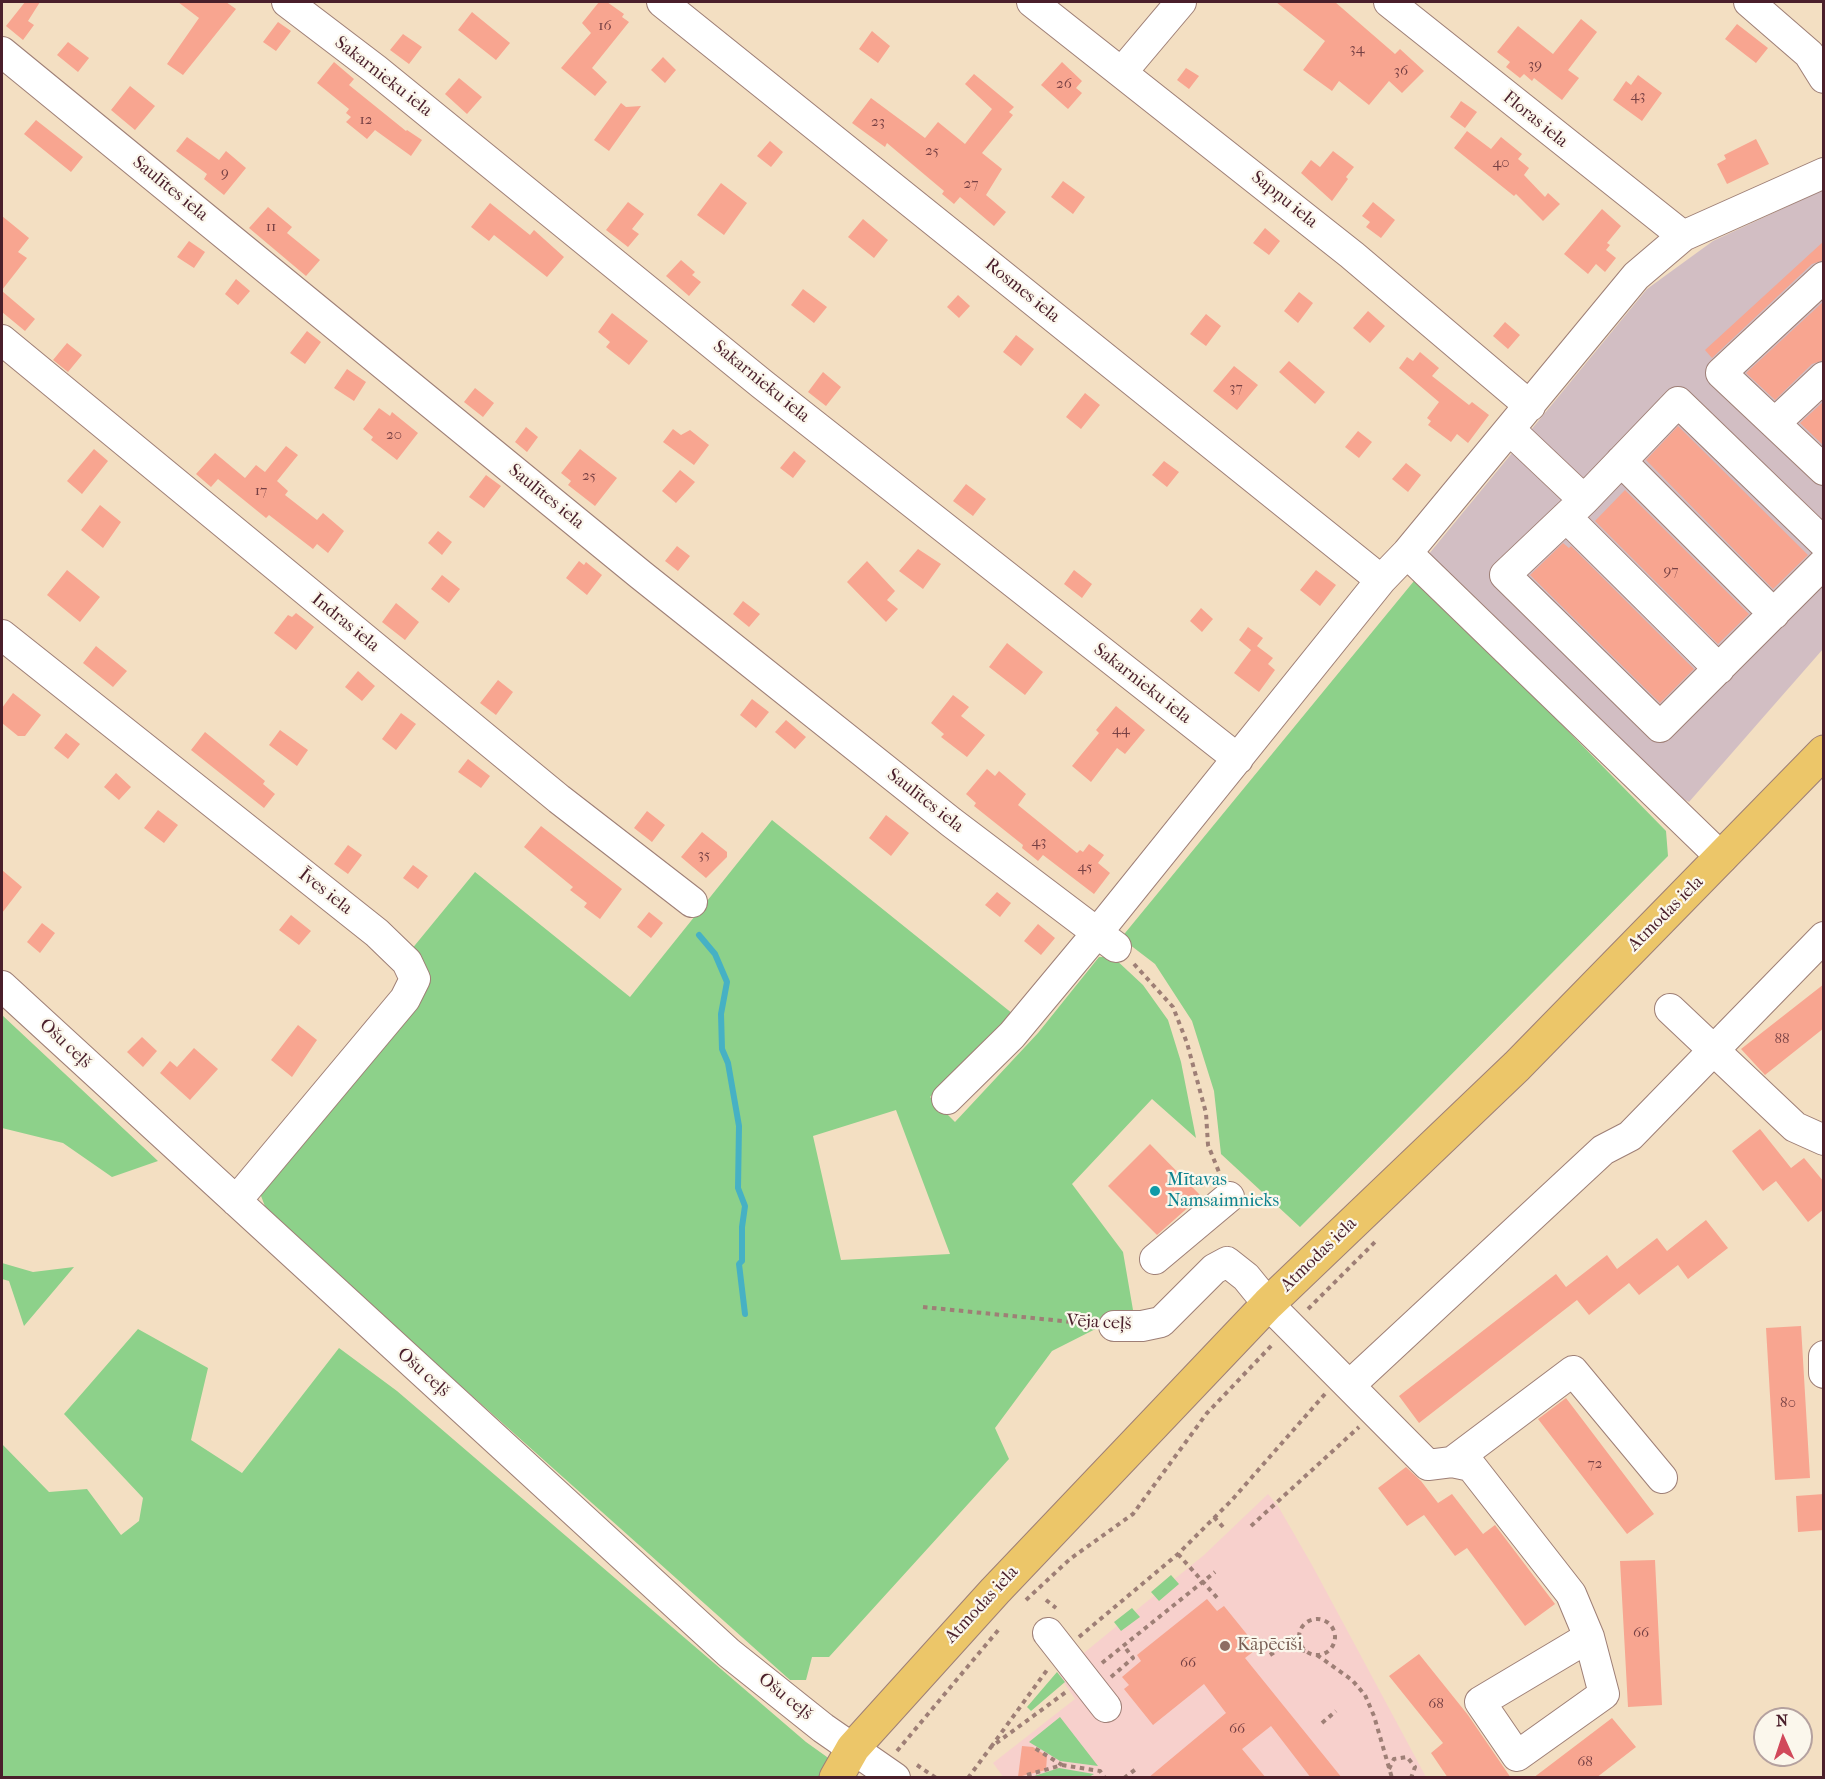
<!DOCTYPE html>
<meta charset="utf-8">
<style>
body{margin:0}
#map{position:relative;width:1825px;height:1779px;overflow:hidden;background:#f3dfc2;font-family:"IM FELL French Canon",serif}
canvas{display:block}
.frame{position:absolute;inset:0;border:3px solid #4a1f2b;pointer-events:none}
.north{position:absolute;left:1753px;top:1707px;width:60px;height:60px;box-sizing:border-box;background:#fbf7ec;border:2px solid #b4a19f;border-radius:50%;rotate:357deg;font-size:16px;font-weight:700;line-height:24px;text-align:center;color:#4a1f2b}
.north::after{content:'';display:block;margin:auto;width:21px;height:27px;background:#d1495b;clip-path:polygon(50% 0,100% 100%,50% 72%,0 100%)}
</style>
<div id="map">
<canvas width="1825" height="1779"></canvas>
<div class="frame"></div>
<div class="north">N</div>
</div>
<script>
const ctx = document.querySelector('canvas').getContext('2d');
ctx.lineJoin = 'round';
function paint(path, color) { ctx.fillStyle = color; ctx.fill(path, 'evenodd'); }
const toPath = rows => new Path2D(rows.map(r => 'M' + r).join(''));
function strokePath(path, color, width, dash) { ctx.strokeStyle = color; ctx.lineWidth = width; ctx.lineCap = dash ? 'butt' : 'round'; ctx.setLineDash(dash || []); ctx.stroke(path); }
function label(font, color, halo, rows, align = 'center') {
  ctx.font = font + ' "IM FELL French Canon",serif'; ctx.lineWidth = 4.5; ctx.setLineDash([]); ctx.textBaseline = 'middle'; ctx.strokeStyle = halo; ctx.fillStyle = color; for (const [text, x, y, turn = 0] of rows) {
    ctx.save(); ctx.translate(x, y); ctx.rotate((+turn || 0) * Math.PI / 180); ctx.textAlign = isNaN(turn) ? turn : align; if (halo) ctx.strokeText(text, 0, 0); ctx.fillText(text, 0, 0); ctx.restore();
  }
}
paint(toPath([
 [1268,1494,1278,1506,1312,1565,1426,1777,1004,1778,993,1763,1075,1699,1058,1674,1204,1555]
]), '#f7d0cc');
paint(toPath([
 [1823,190,1823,649,1689,802,1637,774,1428,555,1647,289,1713,241]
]), '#d2bec3');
paint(toPath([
 [1414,581,1474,635,1666,831,1668,856,1300,1227,1221,1154,1214,1091,1192,1021,1155,964,1121,938],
 [772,820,1013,1014,930,1097,955,1122,1038,1033,1099,957,1113,957,1143,985,1168,1020,1181,1062,1196,1138,1152,1099,1072,1184,1123,1252,1133,1310,1052,1351,995,1428,1009,1459,829,1657,812,1657,806,1680,790,1680,423,1352,266,1209,258,1188,430,982,411,950,475,872,630,997],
 [896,1110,950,1254,841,1260,813,1136],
 [2,1015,158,1161,112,1177,63,1143,2,1128],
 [2,1263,33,1272,74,1267,24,1326,9,1281,2,1279],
 [138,1329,208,1368,191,1440,242,1473,339,1348,397,1391,806,1742,855,1777,2,1777,2,1444,49,1492,87,1489,121,1535,139,1521,143,1498,64,1414],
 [1171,1575,1179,1584,1159,1601,1151,1592],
 [1132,1608,1140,1617,1121,1631,1114,1622],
 [1057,1672,1065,1682,1031,1711,1027,1707],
 [1060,1717,1098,1766,1060,1761,1029,1742],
 [1059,1768,1094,1774,1089,1777,1031,1777]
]), '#8dd18a');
strokePath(toPath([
 [699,935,715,954,727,982,721,1014,722,1049,728,1063,739,1126,738,1188,745,1206,742,1227,742,1261,739,1264,745,1314]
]), '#46b1c4', 6);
paint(toPath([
 [25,2,40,2,28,21,34,25,23,40,6,26],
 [178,2,226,2,236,9,183,75,167,64,199,18],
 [599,2,607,2,624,14,622,17,629,22,592,68,607,82,595,96,561,68,591,33,582,23],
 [1276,2,1335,2,1395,54,1400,49,1424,71,1402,93,1389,81,1369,105,1339,81,1332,91,1303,70,1325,41],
 [472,12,510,43,496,60,458,30],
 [1581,19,1597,32,1568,70,1579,78,1562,100,1534,78,1532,81,1524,74,1520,78,1506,67,1510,62,1497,52,1518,26,1553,54],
 [278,22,291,31,276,51,263,42],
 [1737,24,1768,48,1756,63,1725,39],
 [872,31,890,46,878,63,859,49],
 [403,34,422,47,409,64,390,50],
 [68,42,89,58,78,72,57,55],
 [663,57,676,70,665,83,651,70],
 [334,62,354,79,349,85,406,131,407,130,422,140,411,156,375,130,367,139,346,122,351,117,346,113,349,109,317,83],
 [1062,62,1082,81,1076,88,1082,93,1068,109,1041,85],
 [1186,68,1199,76,1189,89,1177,80],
 [974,74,1014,107,1009,112,1013,115,982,153,1002,169,986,195,1006,212,994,226,960,197,954,204,942,194,944,191,887,143,885,147,852,123,871,98,925,138,938,122,965,144,992,109,965,84],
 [1638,75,1662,93,1642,121,1613,100,1626,81,1631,85],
 [459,78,482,97,467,114,445,94],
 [130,86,155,106,135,130,111,110],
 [1461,101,1477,112,1465,128,1450,117],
 [621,103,626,107,641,106,609,151,594,140],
 [36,120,83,157,71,172,24,134],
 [1467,131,1491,149,1501,137,1522,154,1518,159,1529,168,1524,175,1545,197,1548,193,1560,204,1543,221,1516,194,1514,196,1454,148],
 [187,137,219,160,226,151,246,168,224,195,204,179,207,174,176,151],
 [1756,139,1769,164,1727,184,1717,164,1726,159,1724,155],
 [770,141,783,152,771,167,757,156],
 [1333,151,1354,167,1346,177,1348,179,1332,201,1301,173,1311,160,1320,167],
 [1063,181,1085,197,1073,214,1051,197],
 [721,183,747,203,724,235,697,215],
 [628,202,644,214,632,229,639,234,628,247,606,230],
 [1373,202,1395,220,1381,238,1366,227,1370,222,1362,216],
 [490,203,530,235,534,230,564,257,547,277,494,235,489,241,471,227],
 [268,207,292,227,287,233,320,260,306,276,249,228],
 [1602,209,1621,226,1607,243,1610,245,1606,250,1616,258,1605,272,1596,264,1588,274,1564,254],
 [2,216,29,238,18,252,27,258,2,290],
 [863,219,888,240,874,258,848,237],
 [1265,228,1280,241,1269,255,1253,243],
 [189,241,205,252,194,268,177,257],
 [1824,241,1824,260,1812,264,1712,358,1705,350],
 [681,260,695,272,692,275,701,282,689,296,666,276],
 [236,279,250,291,238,305,225,294],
 [803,289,827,307,814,323,791,305],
 [2,291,35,319,25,331,2,312],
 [1299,292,1313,303,1298,323,1284,311],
 [958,295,970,306,959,318,947,307],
 [1824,301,1824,360,1812,364,1775,400,1746,373],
 [1368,311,1385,326,1370,343,1353,328],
 [612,313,648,341,629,365,606,347,610,342,598,332],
 [1206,314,1221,326,1206,346,1190,334],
 [1505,322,1520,335,1508,349,1493,336],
 [307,331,321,342,305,364,290,353],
 [1016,335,1034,349,1021,366,1003,352],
 [67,343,82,355,68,372,53,360],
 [1420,352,1439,368,1432,376,1469,405,1472,402,1489,415,1468,443,1457,434,1451,442,1428,425,1431,421,1427,418,1439,402,1399,368,1407,357,1413,361],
 [1289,361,1325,392,1315,404,1279,372],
 [1234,366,1258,385,1237,410,1213,391],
 [347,369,366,382,354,401,334,388],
 [823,372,841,387,826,406,808,392],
 [475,388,494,403,483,417,464,402],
 [1085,393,1100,405,1081,429,1066,417],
 [1824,401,1824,446,1800,423],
 [379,408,390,416,392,412,418,433,397,460,371,440,373,437,363,429],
 [1678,426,1808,555,1773,589,1646,460],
 [526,427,538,437,527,452,515,442],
 [673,429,681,435,690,430,709,445,694,465,663,442],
 [1358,431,1372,442,1359,458,1345,447],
 [286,446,298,455,277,481,288,491,285,495,317,520,323,513,344,531,328,553,317,544,313,549,269,515,266,518,218,479,211,487,196,474,215,453,245,478,256,465,265,472],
 [94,449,108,461,82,494,67,481],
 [580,449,617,478,595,506,568,485,571,481,561,473],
 [794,451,806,461,793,478,780,468],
 [1164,461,1179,472,1167,487,1152,475],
 [1406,463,1421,475,1408,492,1392,479],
 [680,470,695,482,676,503,662,491],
 [486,475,501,486,484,508,469,497],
 [966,484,986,499,973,516,953,501],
 [1625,490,1749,614,1718,644,1595,521],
 [100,505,121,522,103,548,81,530],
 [438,531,452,542,442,555,428,543],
 [1563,543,1569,548,1571,546,1694,669,1660,703,1530,575],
 [677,546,690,556,678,571,665,561],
 [918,549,941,564,923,589,899,571],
 [579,561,584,565,586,562,602,575,587,595,566,578],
 [867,561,895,591,887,600,898,609,886,622,847,582],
 [67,570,100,597,80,622,47,595],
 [1074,570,1092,584,1082,598,1064,584],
 [1316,570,1336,585,1320,606,1300,590],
 [442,575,460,589,449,603,431,589],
 [743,601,760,614,749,627,733,614],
 [396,603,419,622,405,640,382,622],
 [1201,608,1213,619,1202,632,1190,621],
 [296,613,314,627,296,650,274,633,288,615,292,617],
 [1248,627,1263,638,1257,646,1273,658,1268,664,1275,670,1259,692,1234,673,1251,650,1239,640],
 [1007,643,1043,672,1025,695,989,667],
 [96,646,127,671,113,687,83,663],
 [358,671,375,686,362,701,345,687],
 [498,680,513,692,496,715,480,703],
 [13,693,41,715,25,736,18,736,2,723,2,708],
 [953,695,969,707,961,716,985,735,967,757,941,737,944,734,931,723],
 [752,699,769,712,756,728,740,715],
 [1116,706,1145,730,1125,754,1117,748,1091,782,1072,766,1099,733,1096,730],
 [401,713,416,724,396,750,382,739],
 [786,720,806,737,795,749,775,732],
 [280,730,308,750,297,766,269,745],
 [205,732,265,781,263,784,275,794,264,808,191,750],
 [66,733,80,744,68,759,54,748],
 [468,759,490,776,481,788,458,772],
 [987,769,995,776,999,771,1026,794,1018,805,1077,853,1080,850,1083,852,1089,844,1104,855,1098,863,1110,873,1094,894,1043,855,1038,861,1022,848,1023,845,974,806,976,803,966,794],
 [116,773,131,787,119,800,104,787],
 [158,810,178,825,164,843,144,828],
 [647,811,665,825,652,842,634,828],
 [886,815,909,833,891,856,869,838],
 [541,826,622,889,600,919,584,907,587,903,570,890,573,887,524,847],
 [702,832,727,852,727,857,706,878,681,857],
 [348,845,362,855,348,874,334,864],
 [413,865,428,876,418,889,403,878],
 [2,870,22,887,2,913],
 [997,892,1011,903,1000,917,985,905],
 [649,912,663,923,651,938,637,927],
 [291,915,311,931,299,945,279,930],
 [42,923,55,933,40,953,27,942],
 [1038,924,1055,938,1041,955,1024,941],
 [1824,984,1824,1028,1765,1075,1741,1049],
 [298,1025,317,1040,292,1077,271,1060],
 [142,1037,157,1051,143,1067,127,1052],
 [194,1048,218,1069,190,1100,160,1073,170,1061,177,1067],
 [1760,1129,1791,1168,1804,1158,1824,1182,1824,1209,1808,1222,1776,1181,1763,1191,1732,1151],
 [1150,1144,1201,1196,1157,1235,1108,1186],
 [1706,1220,1728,1248,1688,1279,1678,1265,1639,1295,1629,1283,1589,1315,1577,1300,1419,1423,1399,1396,1556,1274,1566,1287,1607,1255,1617,1269,1657,1238,1667,1251],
 [1801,1326,1810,1478,1775,1480,1766,1328],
 [1566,1398,1654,1514,1627,1534,1538,1419],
 [1406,1467,1421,1481,1438,1503,1452,1494,1483,1534,1495,1525,1555,1604,1525,1626,1467,1548,1455,1556,1424,1515,1407,1526,1378,1488],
 [1824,1494,1824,1530,1798,1532,1796,1496],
 [1655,1560,1662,1705,1628,1707,1620,1561],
 [1207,1599,1217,1611,1224,1606,1258,1648,1245,1658,1342,1778,1311,1778,1271,1726,1242,1749,1266,1778,1148,1778,1226,1713,1204,1684,1153,1725,1124,1689,1129,1685,1122,1677,1141,1661,1137,1655],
 [1419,1654,1468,1715,1511,1778,1448,1778,1431,1753,1443,1743,1389,1676],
 [1612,1718,1636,1747,1596,1778,1533,1778],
 [1022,1746,1033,1747,1047,1756,1046,1770,1018,1777]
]), '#f8a590');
const minor = toPath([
 [287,2,375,69,762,384,1238,759],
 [662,2,1381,580],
 [1032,2,1352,255,1530,406],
 [1389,2,1683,236],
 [1749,2,1809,54,1824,78],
 [2,52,641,575,951,822,1116,947],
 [1122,72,1181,2],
 [1824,277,1721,373,1824,470],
 [2,340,559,799,692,902],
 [1775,423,1824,377],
 [1510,430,1584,500],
 [1621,461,1774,614],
 [1566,517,1719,669],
 [1824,543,1678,402,1584,500,1505,575,1660,727,1824,563],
 [1407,553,1722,858],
 [2,635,377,933,407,962,415,979,405,999,236,1201],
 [2,986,729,1653,823,1728,895,1778],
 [1670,1009,1795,1127,1824,1140],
 [947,1099,1012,1035,1097,933,1381,580,1407,553,1636,276,1683,236,1824,173],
 [1155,1259,1229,1197],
 [1114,1326,1142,1326,1161,1322,1214,1269,1227,1262,1246,1277,1268,1304,1428,1465,1452,1462,1471,1466,1571,1594,1589,1637,1604,1694,1517,1756,1480,1702,1589,1637],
 [1824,1356,1824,1373],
 [1350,1385,1603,1150,1630,1136,1824,937],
 [1452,1462,1573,1371,1662,1478],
 [1048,1633,1106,1707]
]);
const major = toPath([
 [836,1778,853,1748,995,1591,1268,1304,1517,1066,1824,752]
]);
strokePath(minor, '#9e7f76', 32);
strokePath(major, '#9e7f76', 35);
strokePath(toPath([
 [1134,964,1173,1007,1187,1043,1206,1113,1208,1145,1221,1177],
 [923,1307,1092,1324],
 [1308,1309,1377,1240],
 [1214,1517,1223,1527],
 [1251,1526,1359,1427],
 [1178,1554,1220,1601],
 [1026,1600,1070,1559,1133,1514,1207,1413,1273,1344],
 [1046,1600,1056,1608],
 '1299 1637a18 18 0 1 1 36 0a18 18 0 1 1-36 0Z',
 [1079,1637,1178,1554,1231,1501,1325,1394],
 [1270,1655,1285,1645,1305,1651],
 [1317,1655,1352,1680,1365,1695,1374,1716,1392,1778],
 [1102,1663,1215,1572],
 [1111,1677,1133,1658,1124,1646],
 [1322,1723,1336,1711],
 [991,1747,1047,1670],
 [897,1751,1000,1628],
 [917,1765,936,1778],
 [1062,1765,1100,1771,1105,1778],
 [1389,1769,1394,1759,1407,1757,1415,1767,1411,1778],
 [1027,1775,1062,1765,1033,1747],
 [968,1778,991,1747,1066,1692],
 [1124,1778,1136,1769]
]), '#9e7f76', 4, [4.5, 4.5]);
strokePath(minor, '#fff', 30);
strokePath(major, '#ecc669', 33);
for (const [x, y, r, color] of [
 [1155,1191,6,"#0f9aa8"],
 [1225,1646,6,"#8d6e63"]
]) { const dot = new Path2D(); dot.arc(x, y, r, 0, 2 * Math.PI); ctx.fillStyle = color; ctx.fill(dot); strokePath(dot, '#fbf7ec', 2); }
label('15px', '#764044', null, [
 ["16",605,26],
 ["34",1357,49],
 ["39",1535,65],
 ["36",1401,71],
 ["26",1064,84],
 ["43",1638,96],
 ["12",366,120],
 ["23",878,122],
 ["25",932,151],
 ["40",1501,163],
 ["9",225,173],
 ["27",971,184],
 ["11",271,227],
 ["37",1236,388],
 ["20",394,435],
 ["25",589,476],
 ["17",261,491],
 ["97",1671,571],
 ["44",1121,730],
 ["43",1039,842],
 ["35",704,855],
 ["45",1085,867],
 ["88",1782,1039],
 ["80",1788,1403],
 ["72",1595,1464],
 ["66",1641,1633],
 ["66",1188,1663],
 ["68",1436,1704],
 ["66",1237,1729],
 ["68",1585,1762]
]);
label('18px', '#4a1f2b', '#fbf7ec', [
 ["Sakarnieku iela",383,77,38],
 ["Floras iela",1535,120,39],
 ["Saulītes iela",170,189,39],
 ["Sapņu iela",1284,200,39],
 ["Rosmes iela",1022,291,39],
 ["Sakarnieku iela",761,382,39],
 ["Saulītes iela",546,497,39],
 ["Indras iela",345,623,39],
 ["Sakarnieku iela",1142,684,38],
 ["Saulītes iela",925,801,38],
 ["Īves iela",325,892,38],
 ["Atmodas iela",1666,914,-45],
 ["Ošu ceļš",65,1044,43],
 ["Atmodas iela",1319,1255,-44],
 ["Vēja ceļš",1099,1323,3],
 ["Ošu ceļš",423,1373,42],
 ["Atmodas iela",982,1605,-47],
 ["Ošu ceļš",785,1697,39]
]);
label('18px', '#0d838f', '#fbf7ec', [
 ["Mītavas",1167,1181],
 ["Namsaimnieks",1167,1202]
], 'left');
label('18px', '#785e54', '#fbf7ec', [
 ["Kāpēcīši",1237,1646]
], 'left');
</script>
